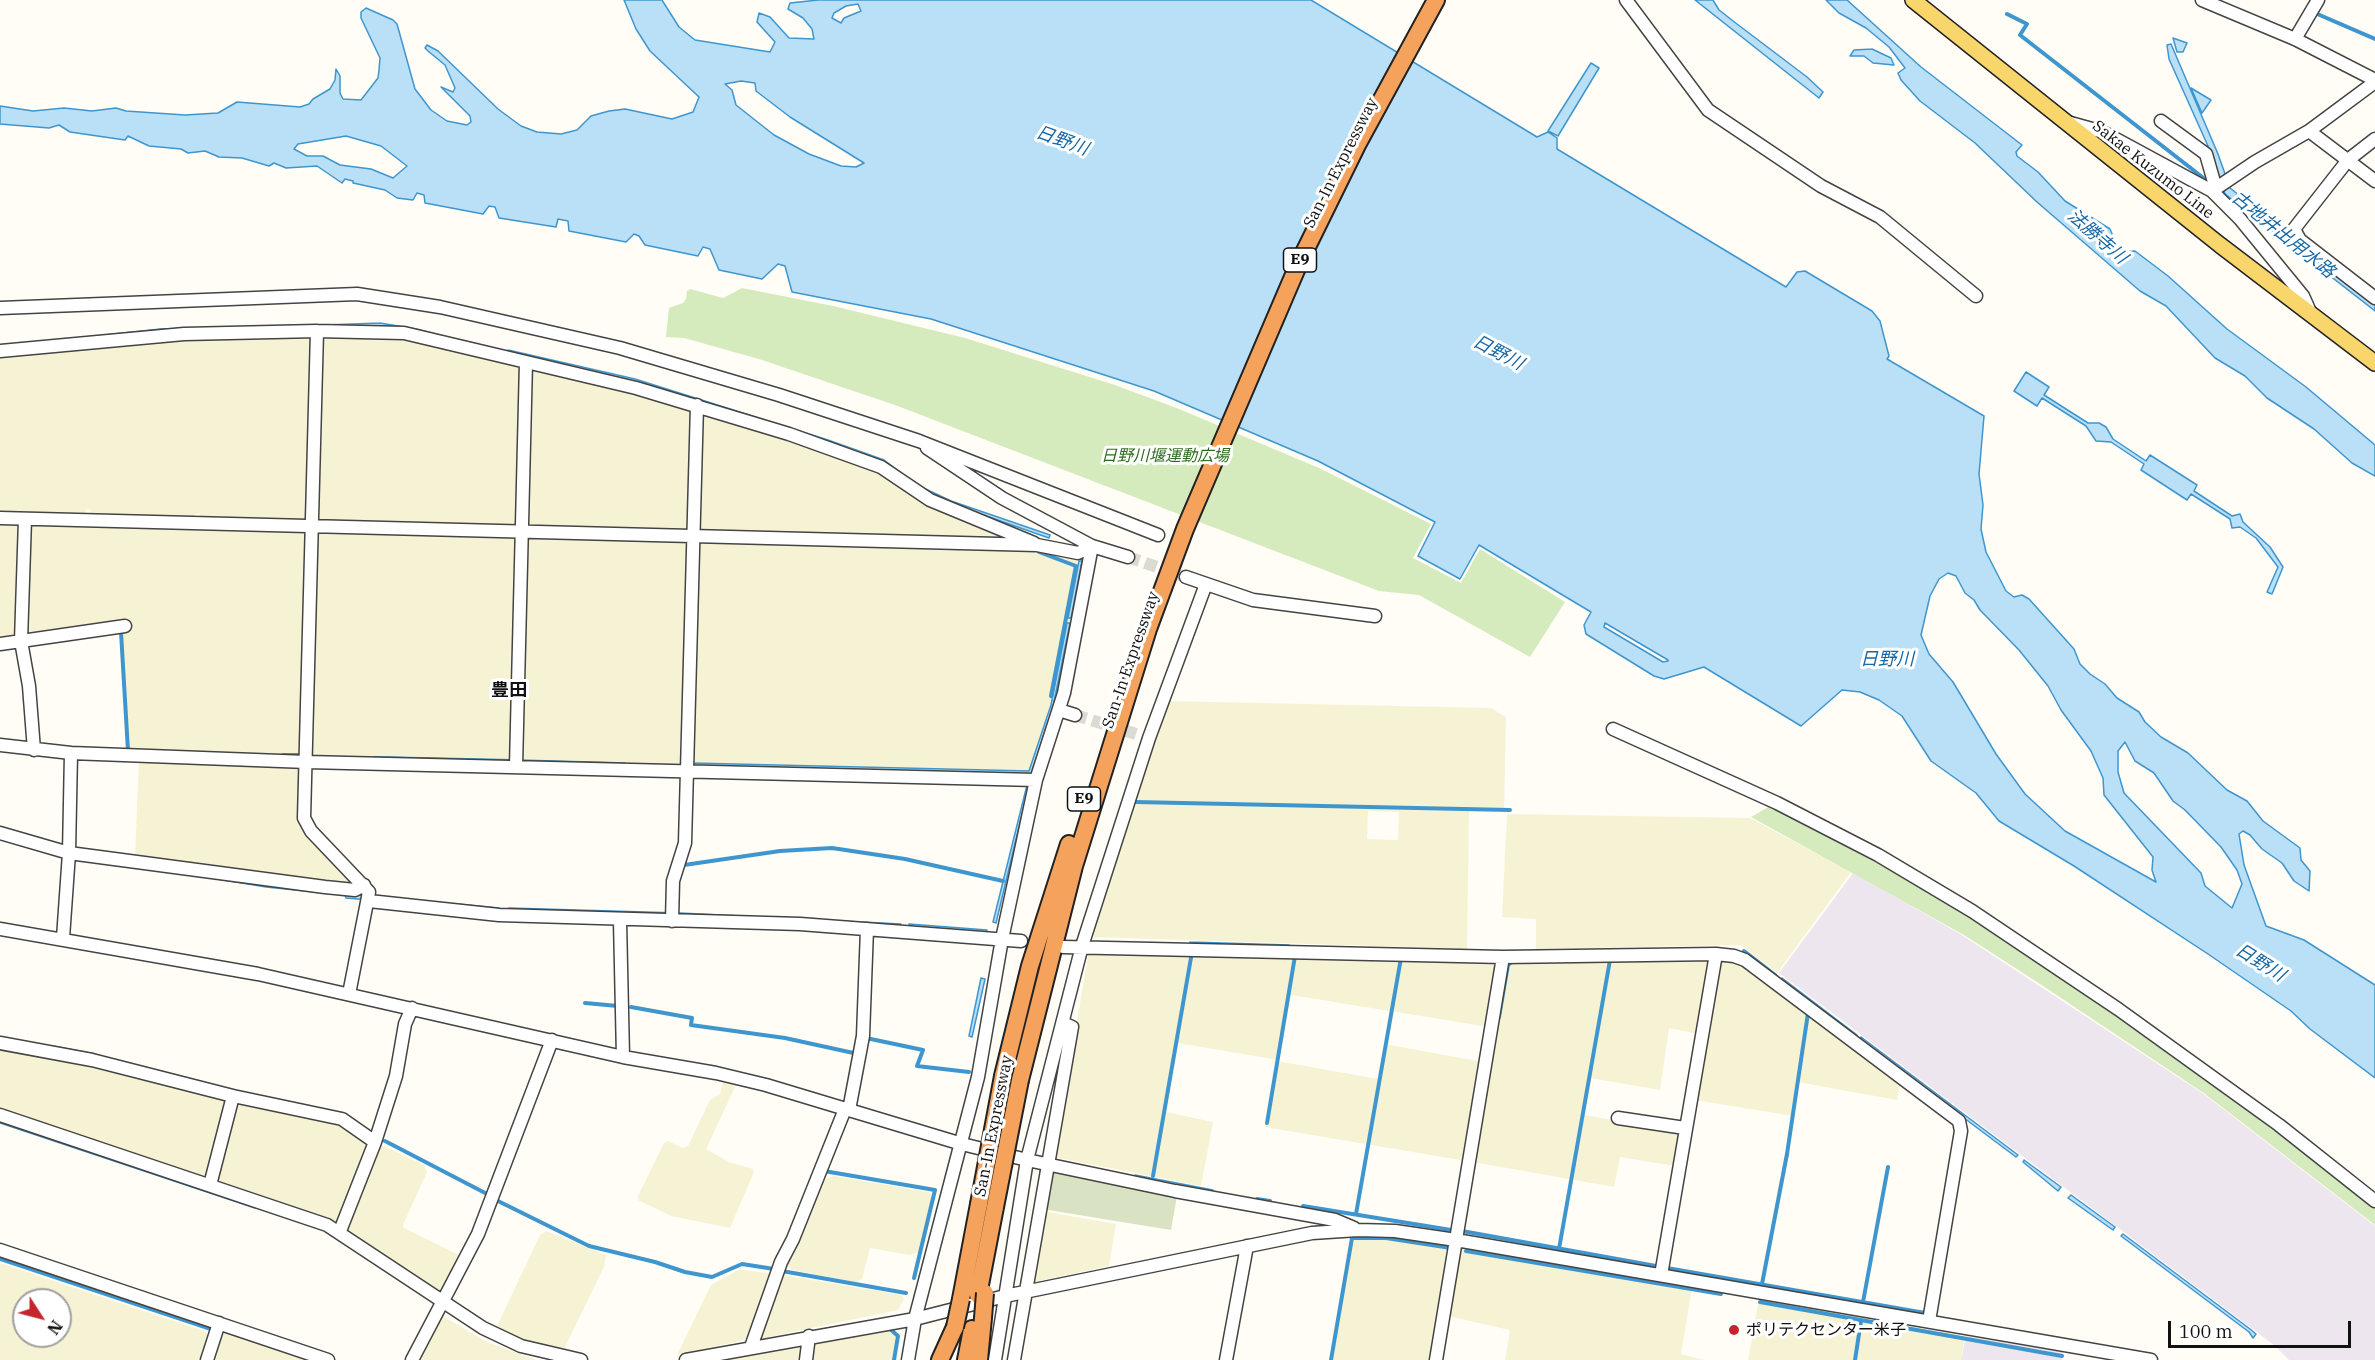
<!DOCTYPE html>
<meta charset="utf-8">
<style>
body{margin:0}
#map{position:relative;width:2375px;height:1360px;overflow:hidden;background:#fffdf5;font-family:"IBM Plex Serif",serif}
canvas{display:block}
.north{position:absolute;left:12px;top:1288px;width:60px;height:60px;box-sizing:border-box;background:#fff;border:2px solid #a0a0a0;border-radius:50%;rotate:126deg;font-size:16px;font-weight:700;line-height:24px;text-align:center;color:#111}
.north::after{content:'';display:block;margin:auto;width:21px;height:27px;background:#c4262e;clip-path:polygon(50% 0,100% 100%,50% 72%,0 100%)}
.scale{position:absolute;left:2168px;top:1321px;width:183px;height:27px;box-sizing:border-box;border:3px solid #111;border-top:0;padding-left:8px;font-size:18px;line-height:21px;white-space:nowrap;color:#111;-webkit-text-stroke:4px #fff;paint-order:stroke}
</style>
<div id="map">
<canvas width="2375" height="1360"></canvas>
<div class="north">N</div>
<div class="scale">100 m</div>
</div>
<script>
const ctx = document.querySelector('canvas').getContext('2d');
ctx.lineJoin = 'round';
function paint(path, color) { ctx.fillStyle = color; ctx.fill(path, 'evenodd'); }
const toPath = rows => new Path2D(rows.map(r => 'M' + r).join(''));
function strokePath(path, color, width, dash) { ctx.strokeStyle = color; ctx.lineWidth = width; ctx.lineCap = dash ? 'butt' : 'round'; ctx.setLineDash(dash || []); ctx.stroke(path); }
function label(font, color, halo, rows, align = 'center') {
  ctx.font = font + ' "IBM Plex Serif","Noto Sans JP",serif'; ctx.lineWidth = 6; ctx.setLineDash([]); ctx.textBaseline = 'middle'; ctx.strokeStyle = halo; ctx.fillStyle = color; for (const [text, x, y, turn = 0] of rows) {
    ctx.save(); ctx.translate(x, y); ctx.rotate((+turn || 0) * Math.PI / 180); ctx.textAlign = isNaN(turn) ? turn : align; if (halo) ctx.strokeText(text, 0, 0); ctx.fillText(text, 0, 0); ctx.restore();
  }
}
paint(toPath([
 [1853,873,1962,935,2205,1095,2375,1226,2375,1360,2289,1360,2274,1345,1779,973],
 [1966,1336,2063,1352,2062,1360,1961,1360]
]), '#eee6ef');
paint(toPath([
 [380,332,522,363,518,530,319,525,314,515,319,337],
 [312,334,307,524,200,522,200,514,195,514,194,522,90,519,91,510,86,509,85,518,0,517,0,352,139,339],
 [528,367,693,407,691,530,524,530],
 [698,412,877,467,1023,540,699,534],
 [0,521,21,521,20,638,0,642],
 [26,523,306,531,304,758,127,754,122,629,23,638],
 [317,531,518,535,513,764,310,758],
 [523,536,689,539,685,762,679,767,518,764],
 [697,541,1026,548,1082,557,1085,559,1056,707,1033,774,696,769,689,761],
 [1167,701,1491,708,1506,717,1504,811,1469,811,1467,949,1092,937],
 [1368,811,1399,812,1398,840,1367,839],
 [139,759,302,765,302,818,354,880,355,886,135,857],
 [1507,814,1750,818,1851,872,1777,973,1741,945,1536,949,1536,919,1502,917],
 [1089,950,1497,960,1489,1027,1291,995,1279,1060,1178,1043,1166,1112,1213,1122,1201,1186,1054,1157],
 [1712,956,1698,1034,1669,1028,1660,1090,1590,1078,1584,1115,1681,1132,1675,1166,1620,1157,1614,1187,1473,1162,1508,965,1513,960],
 [1724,959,1738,961,1901,1081,1897,1100,1798,1082,1793,1116,1695,1100,1719,963],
 [1384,1044,1483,1062,1466,1161,1265,1127,1277,1061,1378,1079],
 [0,1046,75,1058,229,1099,209,1180,0,1113],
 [723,1082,736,1085,706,1149,729,1162,753,1169,754,1172,730,1228,671,1216,638,1200,638,1196,664,1143,668,1141,683,1148,688,1146,710,1100,720,1094],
 [233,1099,341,1121,370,1140,339,1227,216,1185],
 [379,1146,384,1146,424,1165,427,1172,403,1225,404,1228,459,1255,442,1290,436,1293,347,1230],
 [834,1176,929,1192,931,1195,930,1210,919,1252,910,1255,870,1248,862,1279,856,1282,792,1270,787,1265,796,1251,822,1181],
 [1042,1211,1116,1224,1109,1266,1029,1283],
 [546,1231,606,1255,604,1267,562,1353,533,1346,497,1326,540,1235],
 [1352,1236,1391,1237,1450,1246,1432,1360,1330,1360],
 [1464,1248,1692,1288,1681,1354,1705,1360,1505,1360,1510,1330,1448,1316,1460,1251],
 [0,1263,204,1331,210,1337,203,1360,0,1360],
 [24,1300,60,1300,60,1336,24,1336],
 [740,1269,771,1274,751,1334,744,1340,680,1355,678,1353,711,1285],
 [783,1275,902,1295,904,1299,898,1310,759,1339],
 [1759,1299,1965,1336,1961,1360,1748,1360],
 [441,1315,487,1342,536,1360,415,1360],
 [888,1326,899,1335,895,1360,810,1360,812,1342],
 [220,1331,272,1348,307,1360,210,1360],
 [804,1343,802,1360,724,1360,801,1344]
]), '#f6f3d4');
paint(toPath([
 [742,288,833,306,965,338,1115,385,1179,409,1319,468,1431,524,1413,558,1461,583,1480,549,1565,602,1530,657,1419,595,1379,591,895,405,759,359,684,338,666,337,669,308,683,303,686,299,687,291,690,289,723,298],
 [1770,806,1961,908,2221,1086,2375,1205,2375,1225,2205,1094,2040,984,1964,935,1751,817]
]), '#d5ebbd');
paint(toPath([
 [1049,1170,1177,1196,1171,1230,1042,1209]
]), '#d9e3c4');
const water = toPath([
 [624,0,662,0,679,27,695,40,770,52,775,42,757,22,759,13,770,17,789,38,814,39,812,29,803,18,788,9,790,3,818,0,1311,0,1537,137,1548,132,1557,138,1557,149,1786,287,1797,272,1805,271,1872,311,1880,321,1889,356,1887,359,1984,416,1979,474,1983,505,1981,529,1986,552,2006,591,2014,597,2022,595,2029,599,2074,649,2080,664,2090,674,2105,684,2117,698,2139,712,2145,722,2161,737,2188,753,2227,790,2247,801,2263,821,2300,848,2301,860,2310,871,2309,891,2294,881,2282,863,2262,849,2250,835,2243,831,2239,834,2244,865,2266,926,2304,940,2375,985,2375,1078,2310,1029,2291,1011,2208,954,2074,866,1999,821,1976,793,1931,761,1902,716,1879,700,1860,692,1842,690,1801,726,1704,667,1664,679,1654,676,1586,634,1584,625,1591,612,1479,545,1460,579,1418,556,1435,522,1318,461,1154,391,931,319,792,292,785,266,778,264,762,279,719,270,710,249,703,247,698,256,645,245,639,236,634,234,626,242,569,231,568,221,558,219,556,227,499,218,495,207,489,206,483,214,425,203,424,195,417,193,413,200,397,198,385,190,353,183,353,181,345,179,342,183,317,166,286,168,274,163,269,166,242,158,219,157,205,151,188,153,181,149,149,146,128,136,125,140,70,132,59,125,49,128,0,124,0,106,33,111,64,108,92,111,116,108,126,111,185,115,218,113,237,102,300,107,309,104,313,99,330,89,335,80,336,69,340,76,340,93,343,99,361,100,378,78,379,70,380,58,361,18,361,12,366,8,393,20,397,24,415,89,431,110,447,121,467,125,471,122,470,116,441,87,453,92,455,88,445,65,428,51,425,48,427,45,438,51,498,109,521,126,537,132,561,134,577,130,591,116,609,111,625,109,672,119,693,112,699,97,650,51,636,29,624,0],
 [858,4,861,11,844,18,841,23,832,18,834,13,846,6,858,4],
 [741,81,755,83,756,91,790,117,864,163,856,167,841,166,809,154,774,135,736,105,732,90,725,84,741,81],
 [346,136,381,146,407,166,393,178,371,169,340,165,323,156,307,156,294,149,298,144,346,136],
 [1948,573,1956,576,1965,593,1974,600,1980,610,2019,650,2048,686,2061,710,2091,751,2103,778,2104,795,2153,857,2152,870,2156,882,2065,831,2025,794,1996,754,1953,682,1929,654,1921,635,1930,596,1939,579,1948,573],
 [1605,623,1668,660,1668,661,1663,662,1604,627,1605,623],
 [2125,742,2135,761,2154,773,2173,801,2185,810,2221,847,2237,870,2242,884,2232,908,2205,886,2201,873,2124,793,2118,772,2118,751,2125,742],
 [1695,0,1713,0,1719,10,1737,24,1807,77,1823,92,1819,98,1695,0],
 [1826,0,1847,0,1921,67,2022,145,2016,152,2017,156,2038,172,2065,201,2110,229,2116,243,2125,252,2135,251,2168,276,2227,329,2306,387,2375,445,2375,476,2352,463,2314,429,2267,398,2245,376,2215,358,2166,306,2140,291,2037,202,1975,143,1920,101,1901,80,1898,73,1905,68,1889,47,1866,28,1839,13,1826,0],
 [2173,38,2187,43,2183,52,2177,52,2173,38],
 [2171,44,2218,154,2230,188,2375,303,2375,311,2225,194,2212,155,2169,59,2167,45,2171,44],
 [1872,49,1891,58,1894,65,1873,63,1864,56,1850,56,1854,50,1872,49],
 [1591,63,1599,68,1558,136,1548,131,1591,63],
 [2191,88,2211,100,2202,113,2191,88],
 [380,323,416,329,501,351,401,328,325,325,380,323],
 [307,325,308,327,0,346,161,329,307,325],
 [508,350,635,379,828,440,884,460,917,485,951,501,1050,535,1049,538,949,503,916,487,883,462,663,390,507,353,508,350],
 [2026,372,2049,387,2044,395,2088,423,2099,423,2106,427,2113,439,2146,461,2150,455,2197,485,2194,491,2232,516,2240,514,2243,522,2270,547,2283,567,2272,594,2267,592,2278,567,2256,538,2240,527,2232,528,2230,519,2191,494,2187,500,2141,470,2144,464,2111,442,2096,441,2086,426,2042,398,2037,406,2014,391,2026,372],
 [1079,561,1082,561,1071,618,1068,618,1079,561],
 [1067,623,1070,623,1053,707,1031,774,694,766,692,763,1029,771,1051,705,1067,623],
 [519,760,625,763,625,764,519,762,519,760],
 [1027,785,1029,785,996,923,993,922,1027,785],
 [114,862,284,888,499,908,499,911,346,898,345,895,266,887,114,862],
 [509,908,680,913,901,924,901,928,509,911,509,908],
 [909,924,987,930,986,934,909,928,909,924],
 [1190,942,1289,945,1289,948,1191,945,1190,942],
 [981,978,985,979,972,1037,969,1036,981,978],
 [1782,978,1857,1035,1856,1037,1781,980,1782,978],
 [1861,1037,2018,1155,2016,1157,1860,1040,1861,1037],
 [0,1120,256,1205,255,1208,0,1123,0,1120],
 [2024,1160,2061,1187,2058,1191,2023,1162,2024,1160],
 [1135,1175,1213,1190,1212,1193,1135,1178,1135,1175],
 [2071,1195,2115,1227,2113,1230,2068,1198,2071,1195],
 [2123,1234,2250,1329,2256,1334,2253,1338,2249,1332,2121,1236,2123,1234]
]);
paint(water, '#b9e0f7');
strokePath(water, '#3f96cf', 1.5);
strokePath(toPath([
 [2315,13,2375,39],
 [2007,14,2027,24,2020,35,2206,180],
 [1039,552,1076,566,1051,696],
 [121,632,128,751,132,751],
 [283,755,303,755],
 [374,758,512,761],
 [1135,802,1510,810],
 [684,865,780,851,832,848,905,859,1003,881],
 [1744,951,1775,975],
 [585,1003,618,1006],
 [631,1007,692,1018,691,1025,785,1038,858,1054],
 [1499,1017,1508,965,1513,961],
 [866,1040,866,1038,923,1050,917,1066,969,1072],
 [51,1047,94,1055],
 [1267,1123,1295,956],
 [385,1141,489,1195],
 [824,1171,935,1190,914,1278],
 [1153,1176,1192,952],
 [1257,1199,1270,1201],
 [498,1201,589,1246,655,1262,685,1272,712,1277,742,1264,774,1269],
 [1303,1206,1451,1230],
 [1356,1214,1401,958],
 [1462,1231,1656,1266],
 [1559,1249,1610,960],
 [1466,1251,1721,1294],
 [0,1259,214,1330],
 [1667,1268,1925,1313],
 [782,1271,906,1293],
 [1762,1284,1787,1154,1808,1013],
 [1760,1302,2062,1356],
 [1863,1302,1888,1167],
 [889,1328,898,1336,894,1360],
 [1331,1360,1352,1238,1386,1238,1451,1248],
 [1855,1360,1861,1321]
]), '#3f96cf', 4);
strokePath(toPath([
 [1128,557,1186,577],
 [1075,715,1136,734]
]), '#dbdad3', 12, [12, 6]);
const minor = toPath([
 [1626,0,1708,110,1821,186,1880,217,1976,296],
 [2202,0,2295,39,2375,80],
 [2295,39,2318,0],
 [2161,121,2206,154,2216,189],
 [2067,122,2103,132,2212,191,2240,219,2303,296,2311,314],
 [2309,131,2375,181],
 [2375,139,2348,160,2294,229,2300,240,2375,298],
 [2212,191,2255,162,2309,131,2375,82],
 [0,308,357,294,440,307,620,348,779,395,919,441,1158,535],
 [317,331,304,818,311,831,369,892,349,994],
 [0,351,184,334,317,331,404,333,636,388,789,434,881,467,930,500,1034,543],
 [927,448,1002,498,1092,546,1128,557],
 [0,518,1037,545,1078,553,1092,546],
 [25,519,21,641,29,686,34,750],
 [1186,577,1253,600,1375,616],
 [0,644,125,626],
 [1059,710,1075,715],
 [1613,729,1777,803,1878,855,1972,911,2118,1009,2279,1125,2375,1201],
 [0,745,71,753,307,762,1036,780],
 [516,766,526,362],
 [0,833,69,853,325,887,355,890,364,885],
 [369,901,499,915,800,924,1021,941],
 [620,921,623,1057],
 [672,921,673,881,685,843,697,405],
 [0,929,258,974,623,1057,716,1073,766,1085,962,1144,1027,1160,1175,1191,1335,1220,1354,1228],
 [63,938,69,853,71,753],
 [1063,947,1503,957,1716,954],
 [0,1043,92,1060,233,1096],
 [849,1110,863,1036,867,929],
 [0,1115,327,1225,483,1328,521,1346,581,1360],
 [1618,1118,1685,1128],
 [210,1185,233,1096,342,1119,375,1142],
 [340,1231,375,1142,396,1076,405,1024,412,1008],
 [0,1250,328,1360],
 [1661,1275,1716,954,1734,956,1745,960,1959,1121,1961,1131,1929,1321],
 [751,1347,781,1262,793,1239,845,1109],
 [207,1360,219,1323],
 [412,1360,478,1234,552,1040],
 [686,1360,915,1319,1005,1296,1312,1233,1358,1230,1395,1231,1456,1240,2151,1360],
 [806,1360,809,1336],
 [908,1360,915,1319,978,1077,1002,939,1036,780,1064,693,1092,546],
 [995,1360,1027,1160,1082,946,1149,738,1206,584],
 [1014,1360,1072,1027,1063,1023],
 [1226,1360,1247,1246],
 [1436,1360,1503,957]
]);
const major = toPath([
 [1913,0,2220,245,2375,363]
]);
const highway = toPath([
 [1003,1076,1030,966,1069,844],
 [1020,1080,1074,866,1148,629,1185,529,1299,263,1357,145,1436,0],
 [978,1295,995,1207],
 [961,1299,979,1204],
 [940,1360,955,1327],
 [966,1360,972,1329],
 [979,1360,983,1318]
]);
strokePath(minor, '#444', 15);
strokePath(major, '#222', 18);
strokePath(highway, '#222', 20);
strokePath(minor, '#fff', 12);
strokePath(major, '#f9d66b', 15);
strokePath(highway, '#f5a25d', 16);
const highwayBridge = toPath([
 [979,1204,1003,1076],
 [995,1207,1020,1080],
 [983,1318,985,1293],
 [955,1327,961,1299]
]);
strokePath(highwayBridge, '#222', 20, []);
strokePath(highwayBridge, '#f5a25d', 16);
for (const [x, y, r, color] of [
 [1734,1330,6,"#c4262e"]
]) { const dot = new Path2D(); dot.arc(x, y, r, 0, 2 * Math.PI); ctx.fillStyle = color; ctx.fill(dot); strokePath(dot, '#fff', 2); }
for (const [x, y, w] of [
 [1300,260,33],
 [1084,799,33]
]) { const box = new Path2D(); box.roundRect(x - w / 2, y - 12, w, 24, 4.5); ctx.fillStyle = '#fff'; ctx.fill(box); strokePath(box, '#111', 1.5); }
label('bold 15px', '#111', null, [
 ["E9",1300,260],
 ["E9",1084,799]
]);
label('16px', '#111', '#fff', [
 ["San-In Expressway",1341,163,-63],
 ["Sakae Kuzumo Line",2153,170,38],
 ["San-In Expressway",1131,660,-71],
 ["San-In Expressway",994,1126,-79]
]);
label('italic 16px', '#2f6b1f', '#fff', [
 ["日野川堰運動広場",1165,456]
]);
label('16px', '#111', '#fff', [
 ["ポリテクセンター米子",1746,1330]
], 'left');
label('italic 18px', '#1768a6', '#fff', [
 ["日野川",1062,141,20],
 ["古地井出用水路",2283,235,39],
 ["法勝寺川",2097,237,41],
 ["日野川",1498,353,28],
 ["日野川",1887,660],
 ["日野川",2260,963,32]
]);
label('bold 18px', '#111', '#fff', [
 ["豊田",509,691]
]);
</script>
